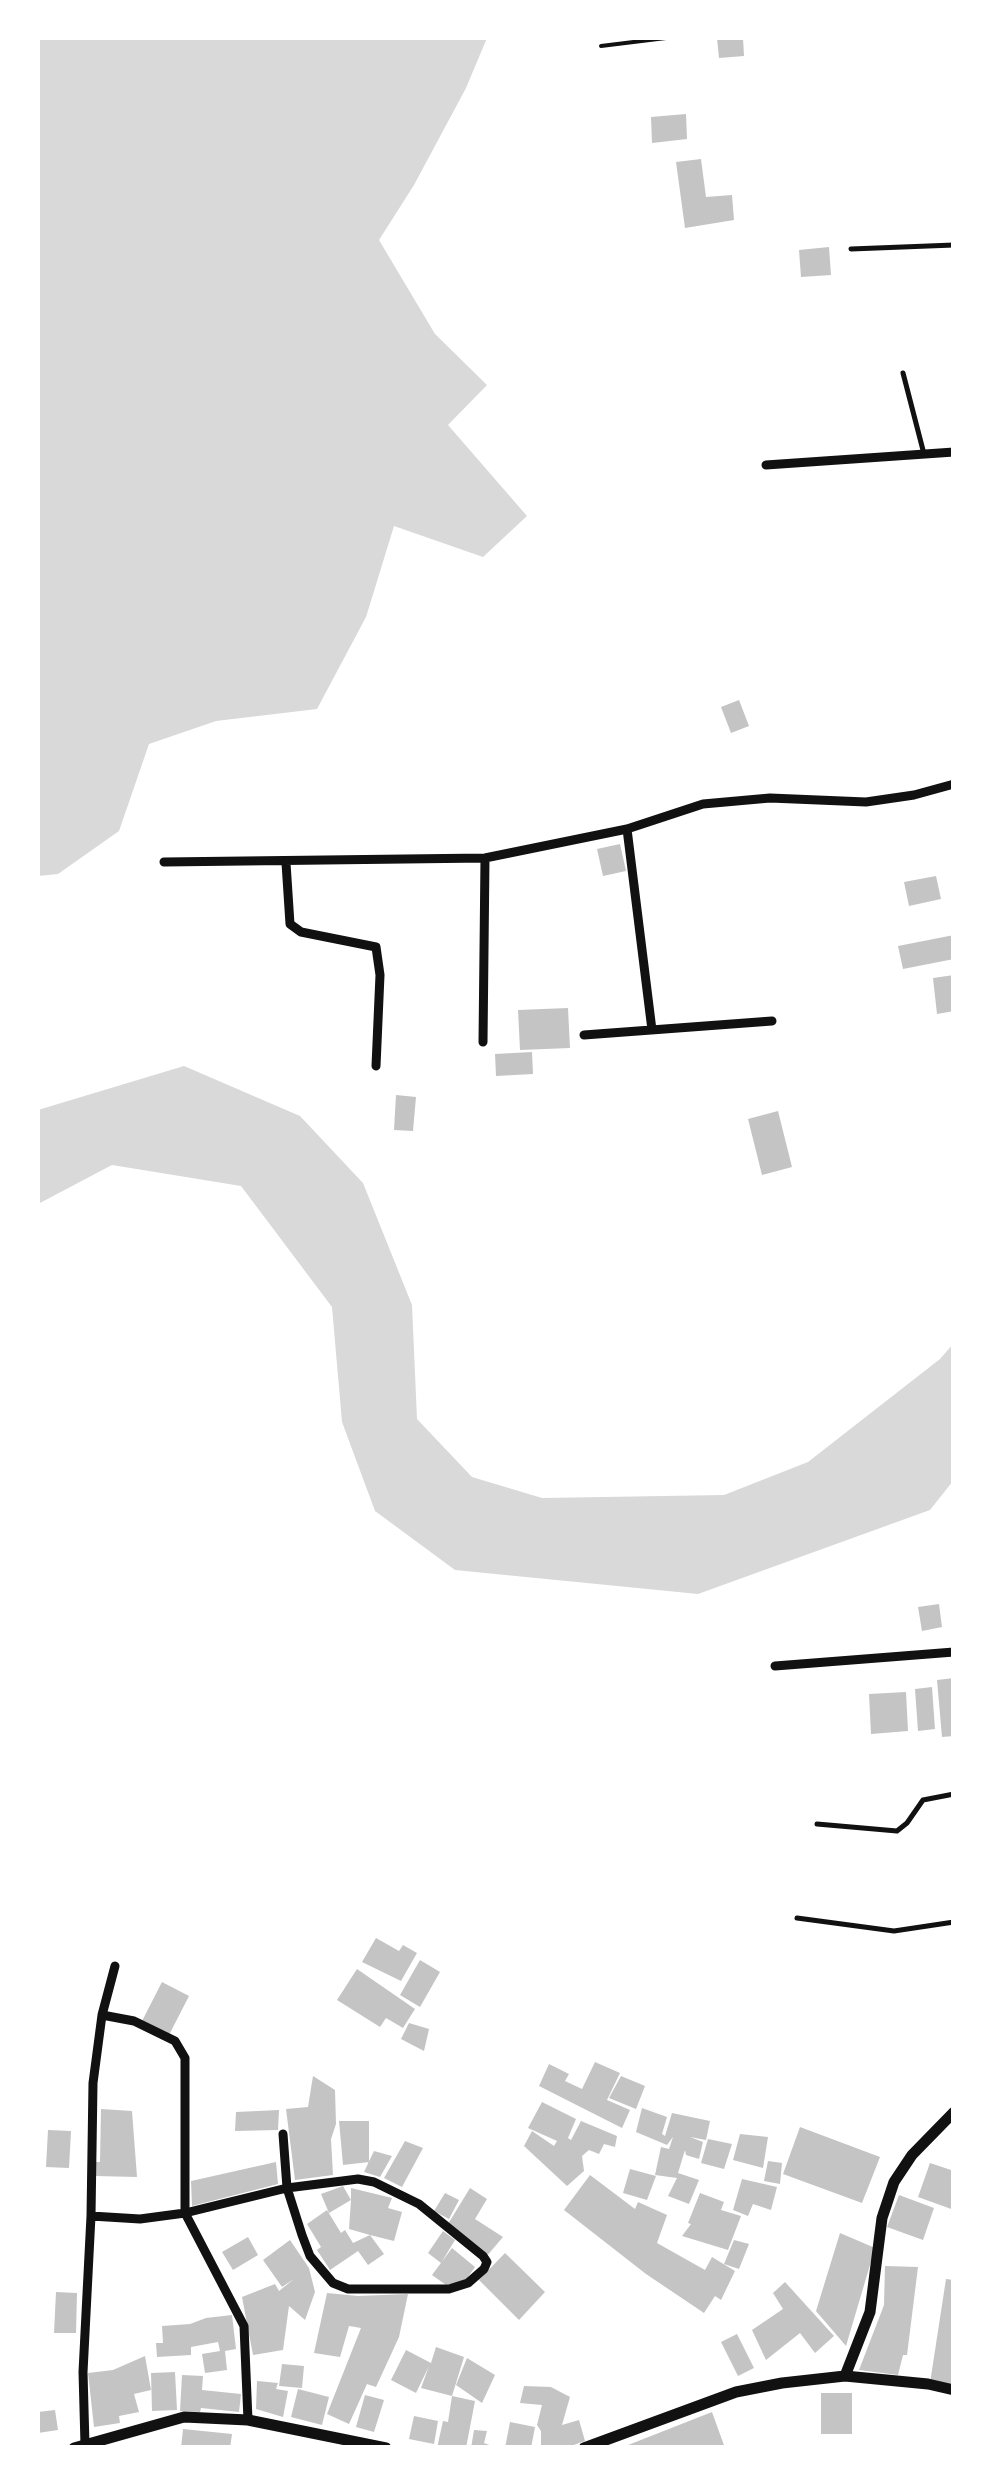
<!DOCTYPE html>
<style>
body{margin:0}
#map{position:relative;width:991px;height:2485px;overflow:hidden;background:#fff;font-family:Jost,sans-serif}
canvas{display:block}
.frame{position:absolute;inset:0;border:40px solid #fff;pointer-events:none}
</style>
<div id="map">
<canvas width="991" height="2485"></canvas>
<div class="frame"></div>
</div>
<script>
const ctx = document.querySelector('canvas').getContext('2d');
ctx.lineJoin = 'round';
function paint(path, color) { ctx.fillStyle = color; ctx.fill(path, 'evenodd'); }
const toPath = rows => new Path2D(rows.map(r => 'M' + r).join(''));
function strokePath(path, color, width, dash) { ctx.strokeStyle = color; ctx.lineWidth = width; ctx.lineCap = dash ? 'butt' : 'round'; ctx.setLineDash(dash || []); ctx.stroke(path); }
paint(toPath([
 [38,38,487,38,466,88,414,185,379,240,435,334,487,385,448,425,527,516,483,557,394,526,366,617,317,709,216,721,149,744,119,831,58,874,38,876],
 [184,1066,300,1116,363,1183,412,1305,417,1419,472,1477,542,1498,724,1495,808,1462,940,1359,953,1344,953,1481,930,1510,698,1594,455,1570,375,1511,342,1422,332,1307,241,1186,112,1165,38,1204,38,1110]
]), '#d9d9d9');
paint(toPath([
 [717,38,743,38,744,56,719,58],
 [686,114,687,139,652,143,651,117],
 [701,159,706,197,732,195,734,220,685,228,676,162],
 [829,247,831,275,801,277,799,250],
 [739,700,749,726,731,733,721,707],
 [620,844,626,871,603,876,597,849],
 [936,876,941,899,909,906,904,882],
 [954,935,954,959,903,969,898,946],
 [954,975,954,1011,937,1014,933,978],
 [568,1008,570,1048,520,1050,518,1010],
 [532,1052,533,1074,496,1076,495,1054],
 [396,1095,416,1097,413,1131,394,1130],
 [778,1111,792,1167,762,1175,748,1119],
 [939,1604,942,1627,922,1631,918,1607],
 [954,1678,954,1736,942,1737,937,1680],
 [932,1687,935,1729,918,1731,915,1689],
 [906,1692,908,1731,871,1734,869,1694],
 [376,1938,399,1951,403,1945,417,1953,401,1981,362,1962],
 [420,1960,440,1972,420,2007,400,1995],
 [357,1969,415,2009,403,2028,386,2018,380,2027,337,2000],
 [162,1982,189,1996,169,2035,142,2021],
 [409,2023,429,2029,424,2051,401,2039],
 [595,2062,620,2073,607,2100,630,2110,622,2128,539,2086,549,2064,569,2074,565,2081,582,2089],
 [313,2076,335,2090,336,2124,331,2139,333,2175,295,2180,286,2109,308,2107],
 [621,2076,645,2086,636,2109,609,2098],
 [542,2102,576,2119,568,2138,571,2140,581,2121,617,2136,615,2147,604,2144,599,2154,589,2150,582,2156,584,2171,567,2186,524,2146,532,2131,554,2146,557,2141,528,2128],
 [642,2108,667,2117,662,2134,665,2136,672,2113,710,2121,706,2140,690,2137,703,2142,699,2159,686,2155,685,2150,678,2173,699,2180,689,2204,668,2196,677,2178,655,2175,661,2147,669,2149,673,2137,667,2145,636,2132],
 [101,2109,132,2111,137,2177,96,2176,96,2162,100,2162],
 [279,2110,278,2130,235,2131,236,2112],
 [339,2121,369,2121,369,2162,343,2165],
 [800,2127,880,2157,862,2203,783,2174],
 [48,2130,71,2131,69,2168,46,2167],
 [740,2134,768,2137,763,2168,733,2160],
 [708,2139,732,2144,724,2169,701,2163],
 [405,2141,423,2148,402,2187,384,2178],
 [374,2151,392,2156,380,2177,364,2172],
 [768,2161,782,2163,780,2184,764,2181],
 [276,2162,278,2184,192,2206,191,2181],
 [930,2163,954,2171,954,2210,918,2197],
 [630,2169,656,2176,647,2200,623,2193],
 [590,2175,635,2209,638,2202,667,2215,657,2243,705,2270,712,2257,735,2271,721,2300,715,2296,704,2313,646,2274,564,2210],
 [742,2179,777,2187,771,2210,753,2204,748,2216,733,2210],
 [343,2186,351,2200,351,2188,392,2198,388,2208,402,2212,394,2241,370,2235,384,2254,368,2265,358,2251,330,2270,317,2250,321,2247,307,2224,327,2210,341,2233,345,2230,353,2243,370,2235,349,2229,351,2200,329,2213,321,2194],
 [470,2188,487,2199,475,2219,503,2237,486,2257,448,2224],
 [445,2193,459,2200,449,2219,434,2211],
 [700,2193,724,2202,721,2210,741,2216,728,2250,682,2236,691,2224,688,2223],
 [899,2195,934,2208,923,2240,887,2227],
 [443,2231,455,2240,441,2263,428,2253],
 [840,2233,875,2248,846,2346,816,2311],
 [248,2237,258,2255,233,2270,222,2252],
 [290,2240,309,2268,315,2292,305,2320,289,2306,283,2350,253,2355,242,2297,275,2284,279,2291,294,2279,282,2287,263,2260],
 [734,2240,749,2244,739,2269,724,2264],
 [452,2248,475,2267,465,2281,446,2285,432,2275],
 [505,2253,545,2292,519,2320,479,2280],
 [885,2266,918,2267,907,2355,903,2355,898,2375,859,2370,884,2305],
 [946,2279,954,2280,954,2387,930,2383],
 [785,2282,834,2336,815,2353,800,2333,766,2360,752,2330,783,2309,773,2293],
 [56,2292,77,2293,76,2333,54,2333],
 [327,2293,358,2296,408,2294,399,2337,376,2387,367,2384,349,2424,327,2414,361,2328,349,2326,340,2357,314,2353],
 [232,2315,236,2349,225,2351,227,2370,205,2373,202,2354,220,2351,218,2342,191,2347,191,2355,157,2357,156,2343,163,2343,162,2326,190,2324,206,2318],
 [737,2334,754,2368,738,2376,721,2342],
 [436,2347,464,2357,452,2396,421,2388,429,2366,416,2393,391,2380,406,2350,431,2363],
 [145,2356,151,2390,134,2394,139,2412,119,2416,120,2423,94,2427,88,2373,113,2370],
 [467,2358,495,2375,482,2403,456,2385],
 [282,2364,304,2366,302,2388,279,2386],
 [175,2372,177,2410,152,2411,151,2373],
 [182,2375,203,2376,202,2390,241,2394,239,2412,201,2408,200,2412,180,2411],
 [257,2381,278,2383,276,2389,288,2391,283,2417,256,2409],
 [524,2386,551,2387,570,2397,562,2425,579,2420,585,2441,565,2448,541,2448,541,2431,537,2425,542,2405,520,2403],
 [298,2389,329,2397,322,2425,291,2417],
 [821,2393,852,2393,852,2434,821,2434],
 [365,2395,384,2400,374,2432,356,2427],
 [452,2396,475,2401,466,2448,437,2448,443,2421,448,2422],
 [55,2410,58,2430,38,2433,38,2412],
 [712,2412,725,2448,623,2448,623,2447],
 [414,2416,438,2421,434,2444,409,2439],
 [510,2422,535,2427,531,2448,505,2448],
 [183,2429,232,2434,230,2448,181,2448],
 [474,2430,487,2431,484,2443,498,2448,471,2448]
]), '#c4c4c4');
strokePath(toPath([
 [601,46,666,38]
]), '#111', 4);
strokePath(toPath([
 [851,249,954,245],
 [903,373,924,454],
 [817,1824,897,1831,907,1823,923,1800,954,1794],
 [797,1918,894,1931,954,1922]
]), '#111', 5);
strokePath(toPath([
 [766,465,954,452],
 [627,829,652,1030],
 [164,862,485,858,627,829,703,804,770,798,866,802,914,795,954,784],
 [286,863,290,924,301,932,376,947,380,975,376,1066],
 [584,1035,772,1021],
 [483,1042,485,858],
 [775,1666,954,1652],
 [102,2015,134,2021,175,2041,185,2058,185,2213,244,2326,248,2420],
 [91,2216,140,2219,185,2213,287,2188,358,2179,374,2182,419,2204,483,2256,487,2262,484,2269,468,2283,449,2289,348,2289,333,2283,310,2256,302,2235,287,2188,283,2134],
 [85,2445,83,2372,91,2216,93,2083,102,2015,115,1966]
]), '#111', 9);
strokePath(toPath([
 [845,2376,870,2312,882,2218,894,2182,912,2155,954,2112],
 [74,2448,184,2417,248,2420,386,2448],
 [584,2448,736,2392,782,2383,845,2376,928,2384,954,2390]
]), '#111', 11);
</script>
